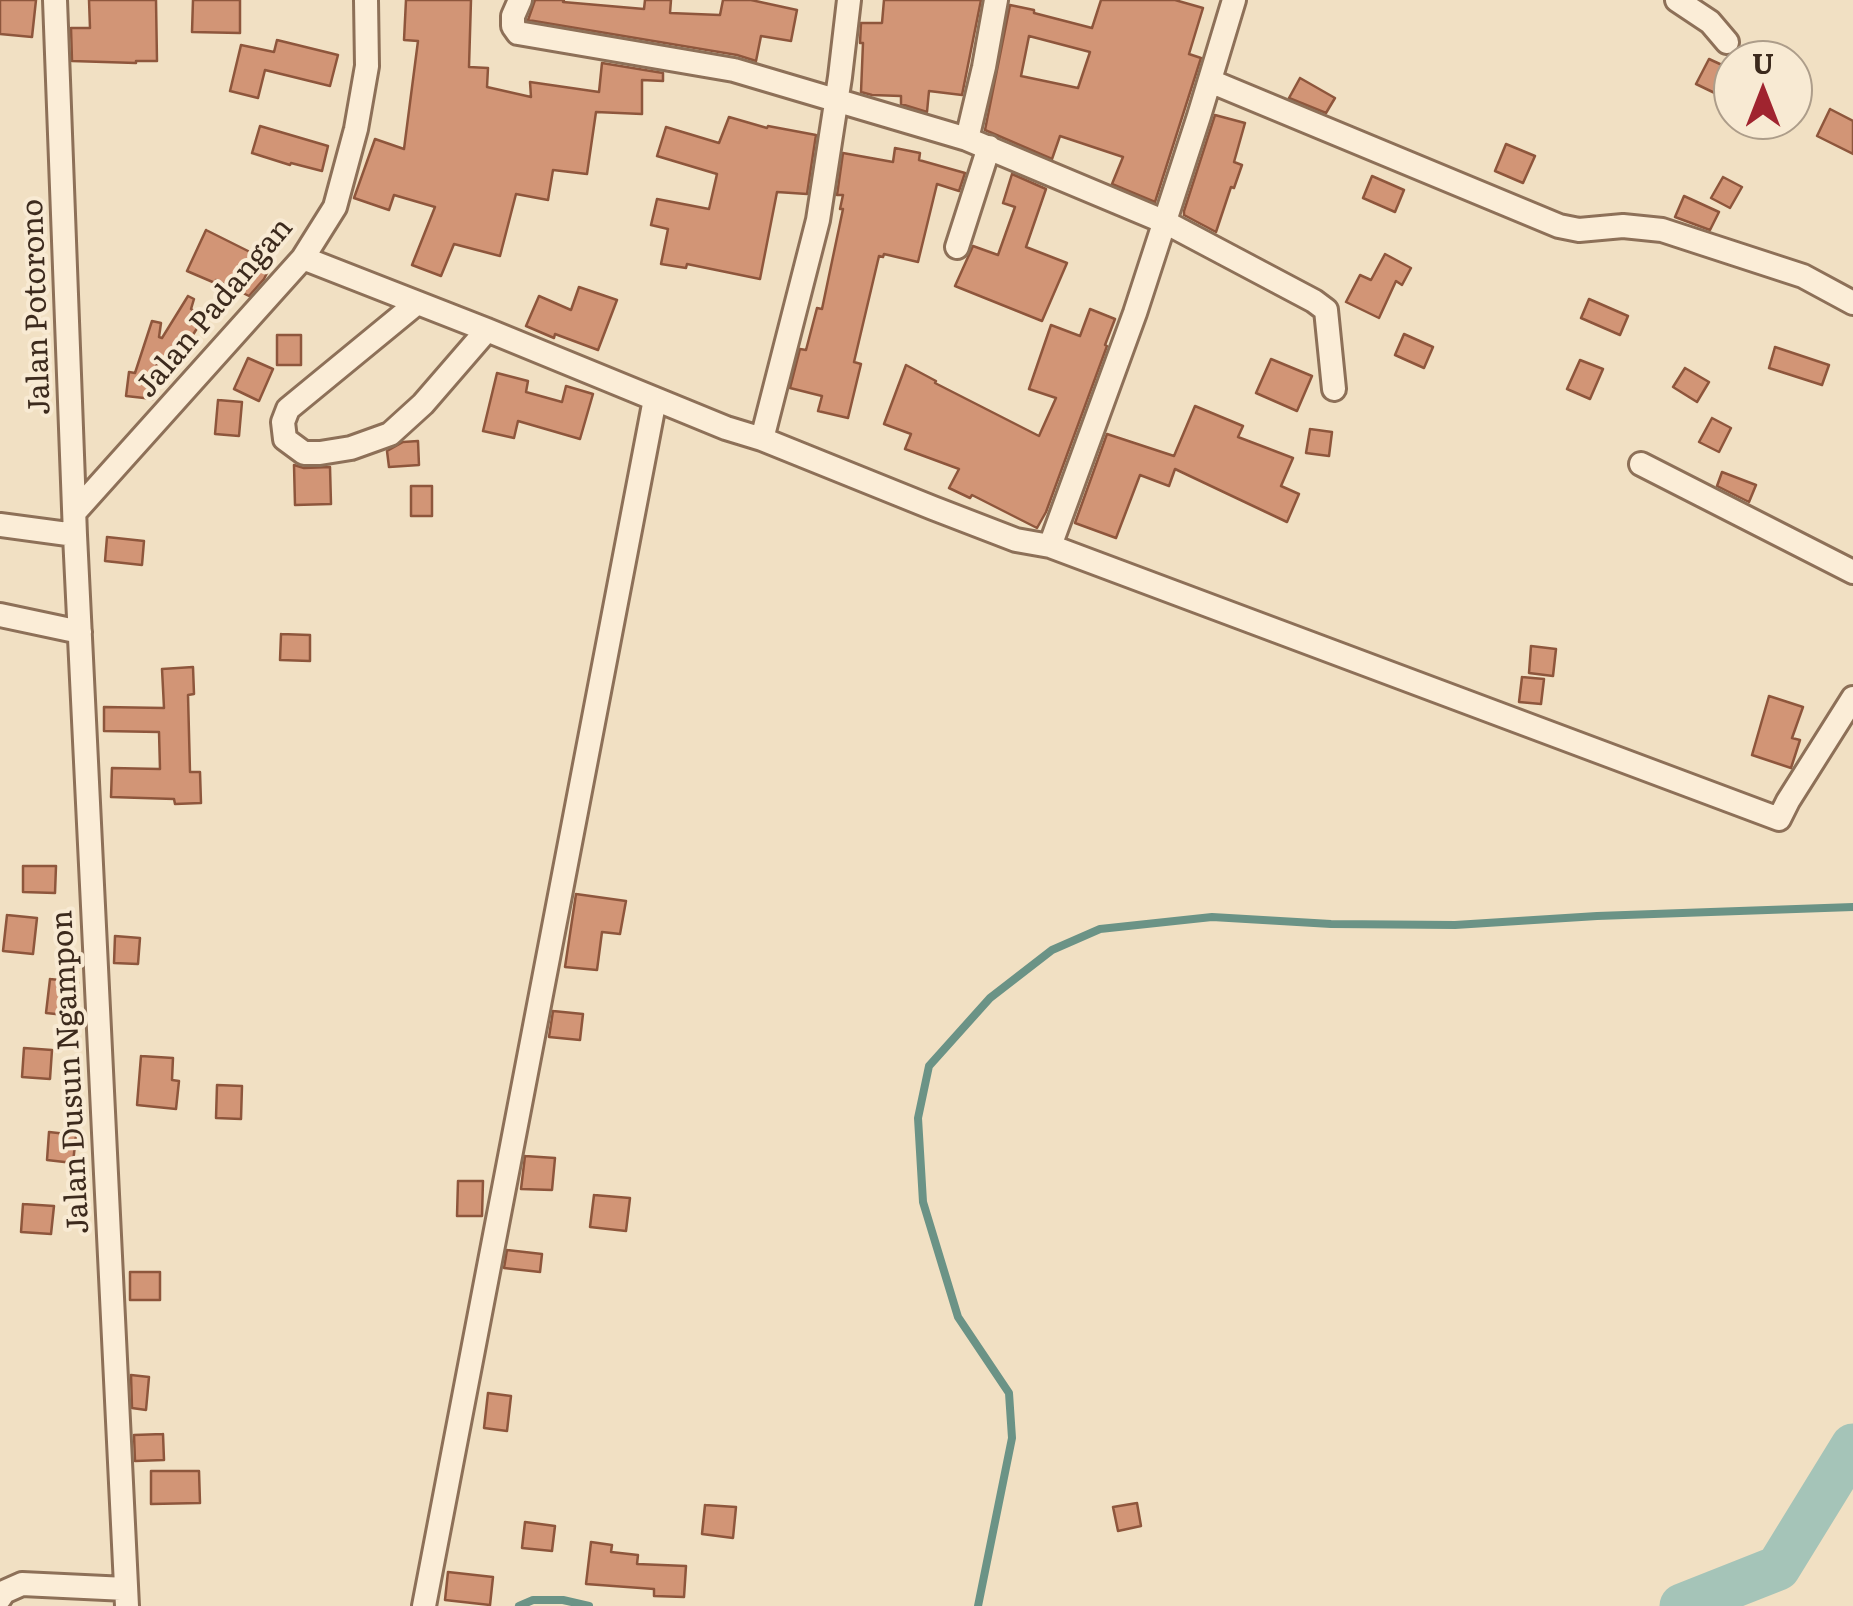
<!DOCTYPE html>
<style>
body{margin:0}
#map{position:relative;width:1853px;height:1606px;overflow:hidden;background:#f1e0c3;font-family:Literata,serif}
canvas{display:block}
.north{position:absolute;left:1713px;top:40px;width:100px;height:100px;box-sizing:border-box;background:#f8ead3;border:2px solid #ad9d8a;border-radius:50%;rotate:0deg;font-size:28px;font-weight:700;line-height:40px;text-align:center;color:#3c2a1d}
.north::after{content:'';display:block;margin:auto;width:35px;height:45px;background:#a0242f;clip-path:polygon(50% 0,100% 100%,50% 72%,0 100%)}
</style>
<div id="map">
<canvas width="1853" height="1606"></canvas>
<div class="north">U</div>
</div>
<script>
const ctx = document.querySelector('canvas').getContext('2d');
ctx.lineJoin = 'round';
const toPath = rows => new Path2D(rows.map(r => 'M' + r).join(''));
function strokePath(path, color, width, dash) { ctx.strokeStyle = color; ctx.lineWidth = width; ctx.lineCap = dash ? 'butt' : 'round'; ctx.setLineDash(dash || []); ctx.stroke(path); }
function paint(path, color) { ctx.fillStyle = color; ctx.fill(path, 'evenodd'); }
function label(font, color, halo, rows, align = 'center') {
  ctx.font = font + ' Literata,serif'; ctx.lineWidth = 8; ctx.setLineDash([]); ctx.textBaseline = 'middle'; ctx.strokeStyle = halo; ctx.fillStyle = color; for (const [text, x, y, turn = 0] of rows) {
    ctx.save(); ctx.translate(x, y); ctx.rotate((+turn || 0) * Math.PI / 180); ctx.textAlign = isNaN(turn) ? turn : align; if (halo) ctx.strokeText(text, 0, 0); ctx.fillText(text, 0, 0); ctx.restore();
  }
}
strokePath(toPath([
 [519,1606,533,1600,563,1600,589,1606],
 [978,1606,1012,1438,1009,1393,958,1317,923,1202,918,1118,929,1066,990,998,1052,950,1100,929,1212,917,1331,924,1455,925,1597,916,1853,907]
]), '#6b9386', 8);
strokePath(toPath([
 [1682,1606,1778,1568,1853,1446]
]), '#a5c4b8', 45);
const building = toPath([
 [0,0,36,0,32,37,0,34,0,0],
 [89,0,156,0,157,61,136,61,136,63,72,61,71,28,90,28,89,0],
 [193,0,240,0,240,33,192,32,193,0],
 [406,0,471,0,469,67,488,68,487,87,531,97,530,82,599,92,602,63,663,73,663,81,642,80,642,114,596,112,587,174,553,170,548,200,516,194,500,256,454,244,441,276,412,265,435,207,394,195,389,210,354,198,375,139,404,149,418,41,404,40,406,0],
 [535,0,564,0,563,2,644,9,645,0,671,0,670,13,720,15,723,0,751,0,797,10,791,41,761,36,756,61,737,55,528,20,535,0],
 [884,0,981,0,962,95,929,91,927,112,901,104,901,96,872,95,861,92,863,43,860,43,861,23,882,23,884,0],
 [1101,0,1175,0,1203,8,1189,54,1201,58,1155,202,1112,184,1123,157,1060,136,1052,159,985,130,1010,5,1034,10,1034,13,1092,28,1101,0],
 [1029,36,1090,52,1078,88,1021,76,1029,36],
 [277,40,338,55,330,86,265,70,258,98,230,91,241,45,274,52,277,40],
 [1709,59,1733,70,1733,78,1723,97,1696,84,1709,59],
 [1300,78,1335,98,1326,113,1289,98,1300,78],
 [1830,109,1853,121,1853,154,1817,136,1830,109],
 [1215,115,1245,123,1234,162,1242,165,1234,188,1231,187,1216,232,1184,215,1184,211,1215,115],
 [729,117,767,128,768,126,816,135,807,194,777,192,760,279,687,264,686,268,661,264,668,229,651,225,657,199,709,209,717,174,657,156,666,127,719,143,729,117],
 [260,126,328,146,322,171,291,163,290,165,252,153,260,126],
 [1506,144,1535,156,1523,183,1495,171,1506,144],
 [895,148,920,153,919,160,965,173,959,191,937,184,918,262,884,254,883,257,879,256,854,362,861,364,848,418,818,411,822,396,790,388,800,349,806,350,817,308,822,309,843,209,840,209,843,195,837,195,843,153,893,162,895,148],
 [1012,174,1046,189,1026,247,1067,263,1042,321,955,286,973,246,998,255,1015,207,1003,203,1012,174],
 [1372,176,1404,190,1395,212,1363,198,1372,176],
 [1723,177,1742,187,1730,208,1711,198,1723,177],
 [1684,196,1719,212,1710,230,1675,217,1684,196],
 [206,230,272,263,264,279,249,296,216,280,215,283,187,271,206,230],
 [1385,254,1411,268,1402,285,1396,281,1379,318,1346,302,1360,275,1371,280,1385,254],
 [579,287,617,300,598,350,555,334,554,338,526,326,539,296,571,310,579,287],
 [188,296,194,299,191,309,204,317,191,338,183,333,173,364,157,359,153,399,126,396,129,372,135,373,152,321,161,323,159,337,162,338,188,296],
 [1589,299,1628,316,1620,335,1581,318,1589,299],
 [1090,309,1115,319,1105,345,1107,346,1046,512,1037,528,972,495,970,498,949,488,959,469,905,449,911,434,884,424,906,365,936,381,935,383,1039,436,1056,398,1029,389,1051,325,1080,336,1090,309],
 [1404,334,1433,347,1424,368,1395,355,1404,334],
 [277,335,301,335,301,365,277,365,277,335],
 [1775,347,1829,365,1822,385,1769,368,1775,347],
 [248,358,273,369,259,401,234,389,248,358],
 [1271,359,1312,376,1297,411,1256,393,1271,359],
 [1580,360,1603,369,1590,399,1567,389,1580,360],
 [1685,368,1709,382,1697,402,1673,387,1685,368],
 [497,373,528,381,526,392,562,402,566,386,593,394,580,439,518,421,514,438,483,431,497,373],
 [218,400,242,402,239,436,215,434,218,400],
 [1195,406,1243,426,1238,437,1293,458,1281,486,1299,494,1287,522,1175,469,1169,486,1140,475,1116,538,1075,523,1107,434,1174,456,1195,406],
 [1712,418,1731,428,1719,452,1699,442,1712,418],
 [1310,429,1332,432,1329,456,1306,453,1310,429],
 [418,441,419,465,389,467,387,451,403,442,418,441],
 [294,465,304,468,330,467,331,504,295,505,294,465],
 [1722,472,1756,485,1749,502,1717,486,1722,472],
 [411,486,432,486,432,516,411,516,411,486],
 [107,537,144,541,142,565,105,561,107,537],
 [281,634,310,635,310,661,280,660,281,634],
 [1531,646,1556,649,1553,676,1529,673,1531,646],
 [193,667,194,694,188,695,190,772,200,772,201,803,175,804,174,799,111,797,112,768,160,769,159,732,104,731,104,707,164,708,162,669,193,667],
 [1522,677,1544,679,1541,704,1519,702,1522,677],
 [1769,696,1803,707,1792,738,1800,740,1791,768,1752,755,1769,696],
 [23,866,56,866,55,893,23,892,23,866],
 [576,894,626,901,620,934,602,932,597,970,565,967,576,894],
 [7,915,37,918,33,954,3,951,7,915],
 [115,936,140,938,138,964,114,963,115,936],
 [50,979,78,982,75,1016,46,1013,50,979],
 [553,1011,583,1014,580,1040,549,1037,553,1011],
 [24,1048,52,1050,50,1079,22,1077,24,1048],
 [141,1056,173,1058,172,1080,179,1081,176,1109,137,1105,141,1056],
 [217,1085,242,1086,241,1119,216,1118,217,1085],
 [49,1132,76,1135,73,1163,47,1160,49,1132],
 [525,1156,555,1158,552,1190,521,1189,525,1156],
 [458,1181,483,1181,482,1216,457,1216,458,1181],
 [594,1195,630,1198,626,1231,590,1227,594,1195],
 [23,1204,54,1206,51,1234,21,1232,23,1204],
 [507,1250,542,1254,540,1272,504,1268,507,1250],
 [130,1272,160,1272,160,1300,130,1300,130,1272],
 [131,1375,149,1377,146,1410,132,1408,131,1375],
 [488,1393,511,1396,507,1431,484,1428,488,1393],
 [163,1434,164,1460,135,1461,134,1435,163,1434],
 [151,1471,199,1471,200,1503,151,1504,151,1471],
 [1137,1503,1141,1526,1118,1531,1113,1507,1137,1503],
 [705,1505,736,1507,733,1538,702,1534,705,1505],
 [525,1522,555,1526,552,1551,522,1548,525,1522],
 [591,1542,612,1545,611,1552,638,1555,637,1564,686,1566,684,1597,654,1596,654,1589,586,1584,591,1542],
 [448,1572,493,1577,490,1605,445,1600,448,1572]
]);
paint(building, '#d29576');
strokePath(building, '#8e563c', 2.5);
const minor = toPath([
 [55,0,75,535,127,1606],
 [520,0,513,16,513,26,518,33,734,70,967,139,1165,222,1314,301,1326,310,1334,389],
 [1677,0,1710,22,1727,42],
 [1210,81,1559,226,1579,230,1623,226,1662,230,1803,276,1853,303],
 [967,139,984,67,996,0],
 [957,247,989,147],
 [303,258,487,330,726,428,762,439,933,508,1016,540,1050,546,1135,313,1199,116,1234,0],
 [417,303,288,409,283,422,285,439,304,453,320,453,351,448,390,434,423,404,487,330],
 [762,439,818,220,840,77,849,0],
 [1641,464,1853,572],
 [75,512,303,258,335,207,356,129,367,66,366,0],
 [0,525,75,535],
 [1050,546,1779,819,1788,801,1853,698],
 [0,615,80,632],
 [0,1598,4,1592,22,1584,126,1589],
 [424,1606,655,399]
]);
strokePath(minor, '#8d7058', 28);
strokePath(minor, '#fbedd7', 22);
label('30px', '#3c2a1d', '#f8ead3', [
 ["Jalan Potorono",37,307,-92],
 ["Jalan Padangan",215,308,-50],
 ["Jalan Dusun Ngampon",71,1072,-93]
]);
</script>
